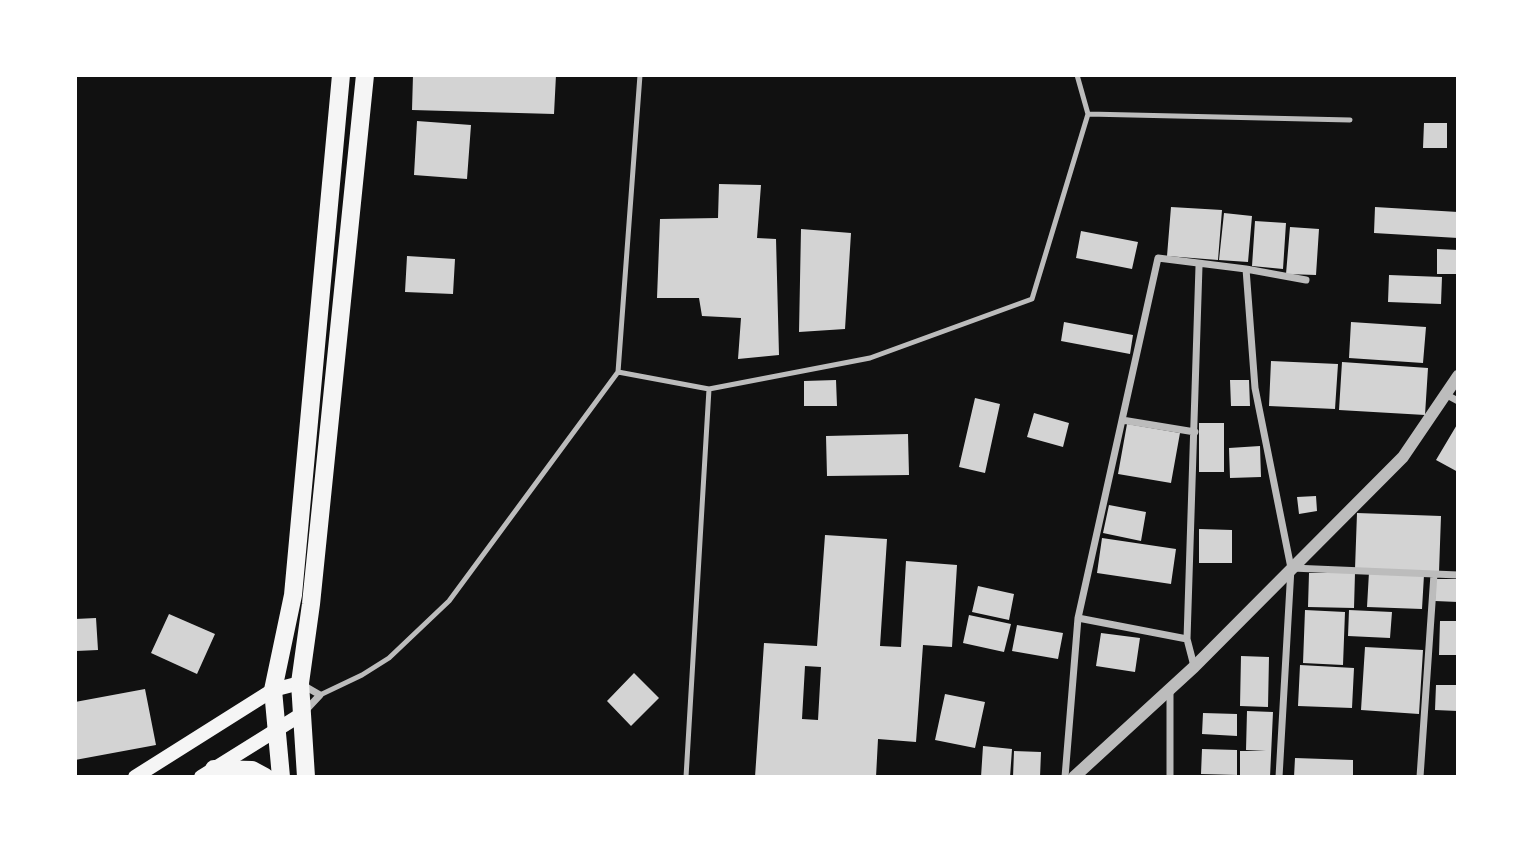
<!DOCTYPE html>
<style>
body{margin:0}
#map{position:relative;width:1533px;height:852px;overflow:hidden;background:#111;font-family:Roboto,sans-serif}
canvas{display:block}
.frame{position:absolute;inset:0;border:77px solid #fff;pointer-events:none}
</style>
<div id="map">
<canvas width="1533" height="852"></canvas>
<div class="frame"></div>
</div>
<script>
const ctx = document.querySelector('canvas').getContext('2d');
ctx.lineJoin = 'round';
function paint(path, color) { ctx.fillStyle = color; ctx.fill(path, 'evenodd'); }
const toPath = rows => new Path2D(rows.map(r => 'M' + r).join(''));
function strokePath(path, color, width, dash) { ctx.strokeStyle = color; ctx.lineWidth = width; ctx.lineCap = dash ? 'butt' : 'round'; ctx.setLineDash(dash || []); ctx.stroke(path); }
paint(toPath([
 [413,75,556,75,554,114,412,110],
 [417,121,471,125,467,179,414,175],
 [1424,123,1447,123,1447,148,1423,148],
 [719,184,761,185,757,238,776,239,779,355,738,359,741,318,702,316,699,298,657,298,660,219,718,218],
 [1171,207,1222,210,1218,260,1167,256],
 [1375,207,1458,212,1458,238,1374,233],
 [1224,213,1252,216,1248,262,1219,260],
 [1255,221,1286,223,1283,269,1252,266],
 [1290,227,1319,229,1316,275,1286,274],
 [801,229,851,233,845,329,799,332],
 [1081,231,1138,242,1132,269,1076,258],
 [1437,249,1458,250,1458,274,1437,274],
 [407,256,455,259,453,294,405,292],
 [1389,275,1442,277,1441,304,1388,302],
 [1064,322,1133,335,1130,354,1061,341],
 [1351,322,1426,327,1423,363,1349,358],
 [1271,361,1338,364,1335,409,1269,406],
 [1342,362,1428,368,1425,415,1339,410],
 [836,380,837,406,804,406,804,381],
 [1230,380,1249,380,1250,406,1231,406],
 [975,398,1000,404,985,473,959,467],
 [1034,413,1069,423,1063,447,1027,437],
 [1199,423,1224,423,1224,472,1199,472],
 [1458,423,1458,472,1436,460],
 [1127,424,1180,433,1171,483,1118,474],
 [908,434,909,475,827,476,826,436],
 [1260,446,1261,477,1230,478,1229,448],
 [1316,496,1317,511,1299,514,1297,497],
 [1109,505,1146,512,1141,541,1103,533],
 [1357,513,1441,516,1439,572,1355,569],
 [1199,529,1232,530,1232,563,1199,563],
 [825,535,887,539,880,646,901,647,906,561,957,565,952,647,923,645,916,742,878,739,876,777,755,777,764,643,817,646],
 [805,666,821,667,818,720,802,719],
 [1102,538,1176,549,1171,584,1097,573],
 [1369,572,1424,575,1422,609,1367,607],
 [1309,573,1355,573,1354,608,1308,607],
 [1436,579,1458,579,1458,602,1435,601],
 [978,586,1014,594,1009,620,972,612],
 [1305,610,1345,612,1343,665,1303,663],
 [1349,610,1392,612,1390,638,1348,636],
 [169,614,215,634,197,674,151,653],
 [969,615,1011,624,1004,652,963,643],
 [96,618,98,650,76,651,75,619],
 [1440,621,1458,621,1458,655,1439,655],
 [1017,625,1063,633,1058,659,1012,651],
 [1101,633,1140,638,1135,672,1096,666],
 [1365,647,1423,650,1419,714,1361,710],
 [1241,656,1269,657,1268,707,1240,706],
 [1300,665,1354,668,1352,708,1298,706],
 [634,673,659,698,631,726,607,701],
 [1436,685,1458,685,1458,711,1435,710],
 [145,689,156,745,75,760,75,702],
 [945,694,985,702,975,748,935,740],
 [1247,711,1273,712,1270,777,1240,776,1240,751,1266,751,1246,750],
 [1203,713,1237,714,1237,736,1202,734],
 [983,746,1012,749,1010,777,981,777],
 [1202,749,1237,750,1237,775,1201,774],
 [1014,751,1041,752,1040,777,1013,777],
 [1295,758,1353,760,1353,777,1294,777]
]), '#d3d3d3');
strokePath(toPath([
 [1077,75,1088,114,1350,120],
 [618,372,709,389,870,358,1032,299,1088,114],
 [320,695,362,675,389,658,449,601,618,372,640,75],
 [686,777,709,389]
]), '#bcbcbc', 5);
strokePath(toPath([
 [1246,269,1306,280],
 [1445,394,1458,401],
 [1122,420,1195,432],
 [1292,568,1458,575],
 [1078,618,1187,639],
 [1194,666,1187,639,1199,266],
 [301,684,320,695,305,711],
 [1065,777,1078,618,1158,258,1246,269,1255,388,1291,568,1279,777],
 [1170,777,1170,690],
 [1420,777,1434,574]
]), '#bcbcbc', 7);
strokePath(toPath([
 [1074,777,1194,667,1403,457,1458,376]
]), '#bcbcbc', 12);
strokePath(toPath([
 [135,777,273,690,300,683],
 [201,777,302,714]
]), '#f5f5f5', 14);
strokePath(toPath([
 [214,769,252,770,265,777],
 [281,777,273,690,293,595,341,75],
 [306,777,300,683,311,604,365,75]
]), '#f5f5f5', 18);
</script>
